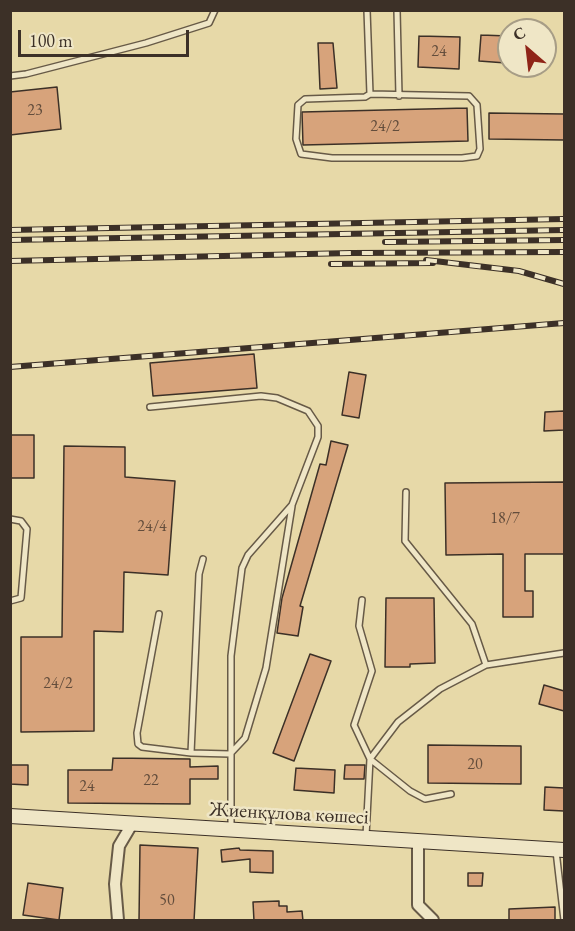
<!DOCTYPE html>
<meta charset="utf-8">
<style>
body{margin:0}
#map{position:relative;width:575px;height:931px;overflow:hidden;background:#e7d9a8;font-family:"EB Garamond",serif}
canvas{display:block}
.frame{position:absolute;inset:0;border:12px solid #3c3027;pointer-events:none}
.north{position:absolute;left:497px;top:18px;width:60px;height:60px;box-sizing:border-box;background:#efe6c6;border:2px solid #a79d86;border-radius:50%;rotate:332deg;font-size:16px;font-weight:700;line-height:24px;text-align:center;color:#3c3027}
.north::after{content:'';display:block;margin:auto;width:21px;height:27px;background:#8f2418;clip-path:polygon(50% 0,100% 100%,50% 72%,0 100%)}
.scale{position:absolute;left:18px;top:30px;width:171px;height:27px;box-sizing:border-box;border:3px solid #3c3027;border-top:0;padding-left:8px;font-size:18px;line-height:21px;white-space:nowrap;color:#3c3027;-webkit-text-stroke:4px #efe6c6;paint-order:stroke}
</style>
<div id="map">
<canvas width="575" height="931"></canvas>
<div class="frame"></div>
<div class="north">С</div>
<div class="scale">100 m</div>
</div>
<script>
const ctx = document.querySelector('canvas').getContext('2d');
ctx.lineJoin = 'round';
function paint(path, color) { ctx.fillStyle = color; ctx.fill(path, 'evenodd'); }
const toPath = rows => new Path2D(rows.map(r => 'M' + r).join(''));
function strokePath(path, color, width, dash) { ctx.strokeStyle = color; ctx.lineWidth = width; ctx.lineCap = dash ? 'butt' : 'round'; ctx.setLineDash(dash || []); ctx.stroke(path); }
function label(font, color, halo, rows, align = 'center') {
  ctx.font = font + ' "EB Garamond",serif'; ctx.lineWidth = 5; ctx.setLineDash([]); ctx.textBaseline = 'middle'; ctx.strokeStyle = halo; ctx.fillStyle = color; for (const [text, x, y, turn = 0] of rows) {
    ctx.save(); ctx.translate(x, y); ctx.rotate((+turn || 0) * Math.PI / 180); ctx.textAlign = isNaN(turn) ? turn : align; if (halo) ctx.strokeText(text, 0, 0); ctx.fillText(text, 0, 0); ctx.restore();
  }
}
const building = toPath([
 [481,35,508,36,506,63,479,61,481,35],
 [419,36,460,37,459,69,418,67,419,36],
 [318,43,333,43,337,88,320,89,318,43],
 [57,87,61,129,10,135,10,92,57,87],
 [467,108,468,141,303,145,302,112,467,108],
 [489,113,564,114,564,140,489,139,489,113],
 [254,354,257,388,153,396,150,363,254,354],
 [349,372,366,375,359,418,342,415,349,372],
 [564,411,564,430,544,431,545,412,564,411],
 [10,435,34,435,34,478,10,478,10,435],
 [331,441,348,445,300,606,303,607,298,636,277,633,282,598,320,464,326,465,331,441],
 [64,446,125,447,125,477,175,481,168,575,124,572,123,632,94,631,94,731,21,732,21,637,62,637,64,446],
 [564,482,564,554,525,554,525,591,533,591,533,617,503,617,503,554,446,555,445,483,564,482],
 [386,598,434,598,435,663,410,664,410,667,385,667,386,598],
 [310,654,331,661,294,761,273,753,310,654],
 [544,685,564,691,564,711,539,704,544,685],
 [428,745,521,746,521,784,428,783,428,745],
 [113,758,190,759,190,767,218,766,218,779,190,779,190,804,68,803,68,770,112,770,113,758],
 [10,765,28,765,28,785,10,784,10,765],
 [345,765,365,765,364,779,344,779,345,765],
 [296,768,335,770,334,793,294,790,296,768],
 [545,787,564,788,564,811,544,810,545,787],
 [140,845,198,848,194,921,139,921,140,845],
 [239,848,240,850,273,851,273,873,250,872,250,859,222,862,221,850,239,848],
 [468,873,483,873,482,886,468,886,468,873],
 [28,883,63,888,59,920,23,915,28,883],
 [279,901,279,906,287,906,287,912,302,911,303,921,254,921,253,902,279,901],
 [555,907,555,921,509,921,509,909,555,907]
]);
paint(building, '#d7a37b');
strokePath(building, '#3c3027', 1.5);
const lane = toPath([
 [367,10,370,94,365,97,305,99,298,105,296,139,301,154,332,158,462,158,477,156,480,149,477,105,469,96,370,94],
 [397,10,399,96],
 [10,76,26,74,146,43,209,23,215,10],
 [150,407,261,396,277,398,308,411,318,426,318,437,292,505,248,555,242,568,231,656,231,830],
 [406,492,405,541,472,624,486,665],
 [10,519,21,521,27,529,21,598,10,601],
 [362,600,359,626,372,671,354,725,370,759,410,791,425,799,451,794],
 [159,614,137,733,138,744,142,747,191,753,230,754,245,738,266,668,292,506],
 [191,753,199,574,203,559],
 [366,836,370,759,398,722,440,689,486,665,564,653],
 [556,851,564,920]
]);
const street = toPath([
 [418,841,418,905,433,920],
 [118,920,115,884,119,846,132,824]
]);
const secondary = toPath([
 [10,816,564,850]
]);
strokePath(lane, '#675a47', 8);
strokePath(street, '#675a47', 14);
strokePath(secondary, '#3c3027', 16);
strokePath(lane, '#efe6c6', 5);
strokePath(street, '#efe6c6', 10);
strokePath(secondary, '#efe6c6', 14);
const rail = toPath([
 [10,230,564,219],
 [10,240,564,230],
 [385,242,564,240],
 [426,260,519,271,564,284],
 [10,261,351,253,564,252],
 [331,264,433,263],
 [10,367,564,323]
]);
strokePath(rail, '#3c3027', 6);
strokePath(rail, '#efe6c6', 4, [11]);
label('16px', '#634d3c', null, [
 ["24",439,52],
 ["23",35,111],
 ["24/2",385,127],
 ["18/7",505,519],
 ["24/4",152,527],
 ["24/2",58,684],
 ["20",475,765],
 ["22",151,781],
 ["24",87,787],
 ["50",167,901]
]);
label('20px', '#3c3027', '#efe6c6', [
 ["Жиенқұлова көшесі",289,814,3]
]);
</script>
